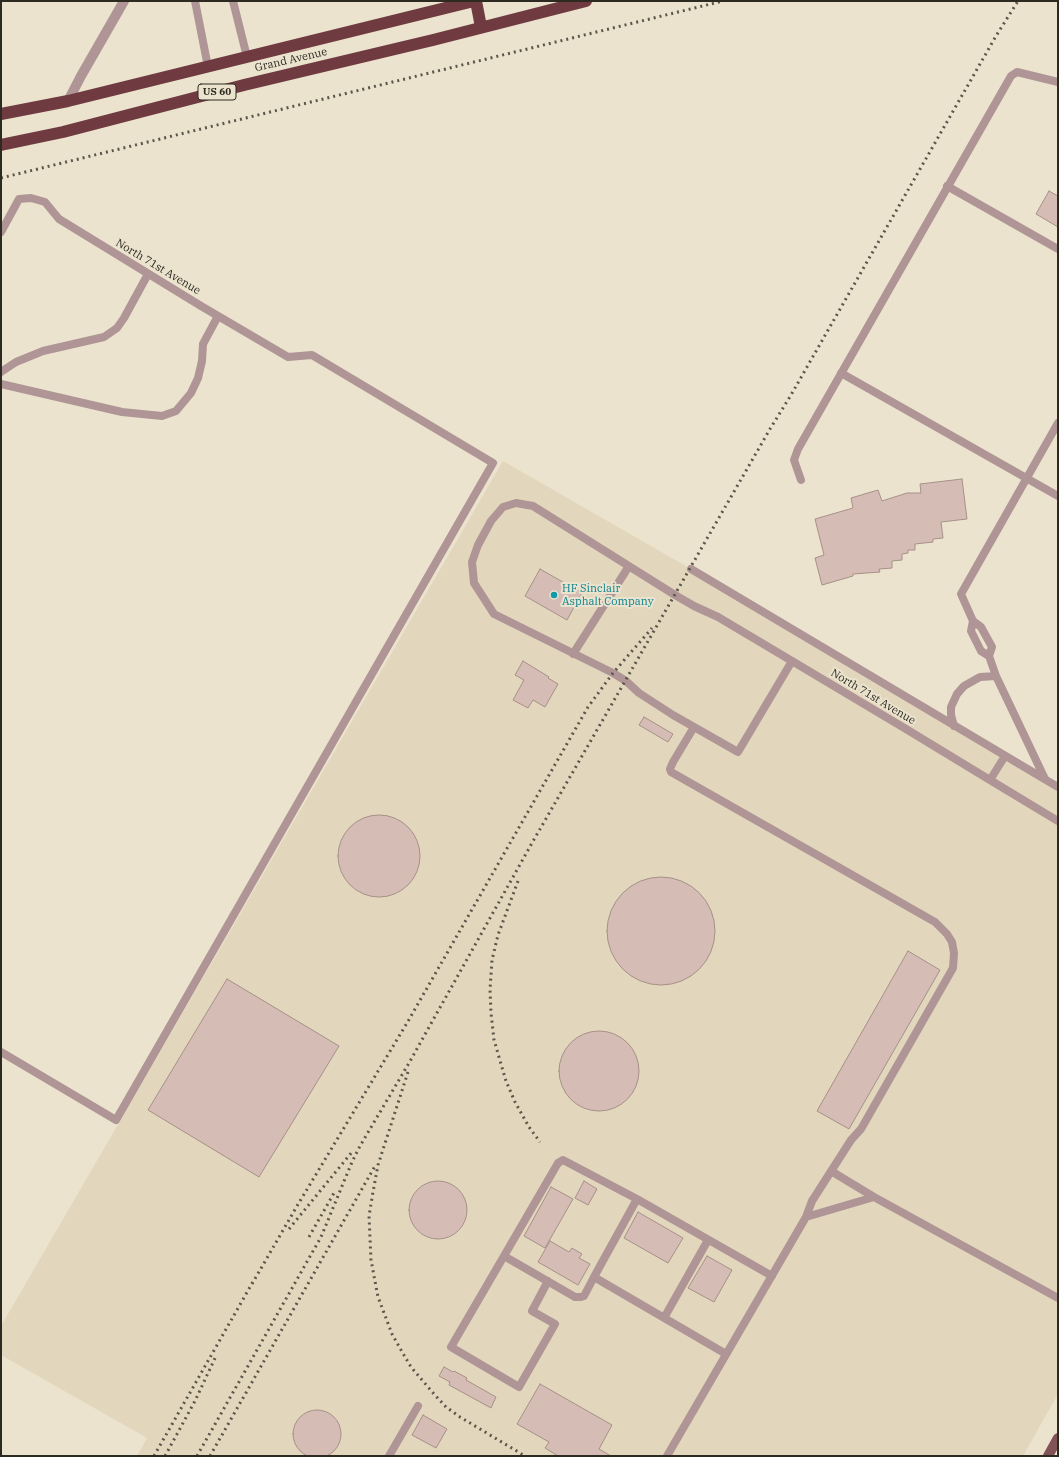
<!DOCTYPE html>
<style>
body{margin:0}
#map{position:relative;width:1059px;height:1457px;overflow:hidden;background:#ebe3ce;font-family:"IBM Plex Serif",serif}
canvas{display:block}
.frame{position:absolute;inset:0;border:2px solid #2d2a22;pointer-events:none}
</style>
<div id="map">
<canvas width="1059" height="1457"></canvas>
<div class="frame"></div>
</div>
<script>
const ctx = document.querySelector('canvas').getContext('2d');
ctx.lineJoin = 'round';
function paint(path, color) { ctx.fillStyle = color; ctx.fill(path, 'evenodd'); }
const toPath = rows => new Path2D(rows.map(r => 'M' + r).join(''));
function strokePath(path, color, width, dash) { ctx.strokeStyle = color; ctx.lineWidth = width; ctx.lineCap = dash ? 'butt' : 'round'; ctx.setLineDash(dash || []); ctx.stroke(path); }
function label(font, color, halo, rows, align = 'center') {
  ctx.font = font + ' "IBM Plex Serif",serif'; ctx.lineWidth = 4; ctx.setLineDash([]); ctx.textBaseline = 'middle'; ctx.strokeStyle = halo; ctx.fillStyle = color; for (const [text, x, y, turn = 0] of rows) {
    ctx.save(); ctx.translate(x, y); ctx.rotate((+turn || 0) * Math.PI / 180); ctx.textAlign = isNaN(turn) ? turn : align; if (halo) ctx.strokeText(text, 0, 0); ctx.fillText(text, 0, 0); ctx.restore();
  }
}
paint(toPath([
 [503,461,691,569,1058,787,1058,1394,1023,1456,137,1456,147,1438,1,1355,1,1326]
]), '#e2d7bc');
const building = toPath([
 [1049,191,1058,196,1058,227,1036,214,1049,191],
 [962,479,967,519,941,522,943,538,933,539,933,542,915,544,915,550,908,550,908,553,902,554,902,560,892,561,892,568,879,569,880,572,853,574,853,576,822,585,815,558,824,555,815,519,853,508,851,498,878,490,882,501,907,493,921,493,920,484,962,479],
 [540,569,582,593,567,620,525,596,540,569],
 [523,661,549,677,548,678,558,684,545,707,533,700,528,708,513,700,524,680,515,675,523,661],
 [644,717,673,734,668,742,639,725,644,717],
 '338 856a41 41 0 1 1 82 0a41 41 0 1 1-82 0Z',
 '607 931a54 54 0 1 1 108 0a54 54 0 1 1-108 0Z',
 [908,951,940,970,849,1129,817,1111,908,951],
 [227,979,339,1046,259,1177,148,1110,227,979],
 '559 1071a40 40 0 1 1 80 0a40 40 0 1 1-80 0Z',
 '409 1210a29 29 0 1 1 58 0a29 29 0 1 1-58 0Z',
 [584,1181,597,1189,588,1205,575,1198,584,1181],
 [551,1187,573,1199,545,1248,524,1236,551,1187],
 [638,1212,683,1238,668,1263,624,1238,638,1212],
 [550,1241,569,1252,572,1248,582,1254,579,1258,590,1264,578,1285,538,1262,550,1241],
 [707,1256,732,1270,714,1302,688,1288,707,1256],
 [444,1367,453,1372,454,1371,467,1378,466,1380,496,1397,491,1408,449,1385,450,1382,439,1376,444,1367],
 [540,1384,612,1425,599,1449,611,1456,558,1456,545,1448,549,1442,517,1424,540,1384],
 '293 1434a24 24 0 1 1 48 0a24 24 0 1 1-48 0Z',
 [423,1415,447,1429,436,1448,412,1435,423,1415]
]);
paint(building, '#d5bdb5');
strokePath(building, '#a69088', 1);
strokePath(toPath([
 [195,1,208,67],
 [233,1,247,57],
 [947,186,1058,249],
 [1,232,19,199,31,198,45,202,59,219,201,306,288,357,312,355,493,463,116,1120,1,1052],
 [1,372,16,362,43,351,104,337,117,328,124,318,148,274],
 [841,373,1058,496],
 [1,384,122,412,162,416,176,411,191,393,198,378,202,361,203,344,218,316],
 [801,480,794,460,798,449,1011,76,1017,72,1058,82],
 [691,569,1058,787],
 [973,621,971,631,981,651,989,656,996,676,1045,779],
 [573,654,629,566],
 [989,656,992,647,981,627,973,621,961,594,1058,423],
 [792,661,738,752,673,715,639,693,626,681,613,673,494,614,474,583,472,562,478,545,491,521,503,507,516,503,533,506,675,595,694,606,718,617,792,661,906,729,990,780,1058,821],
 [954,726,951,715,951,707,957,694,964,686,980,677,996,676],
 [694,727,673,762,670,769,671,772,935,922,947,934,952,942,954,953,953,968,861,1129,851,1140,812,1201,806,1217],
 [990,780,1005,756],
 [831,1171,874,1197],
 [504,1256,451,1347,519,1387,555,1324,532,1311,548,1281],
 [594,1277,584,1296,581,1297,575,1297,504,1256,558,1163,563,1160,637,1199],
 [664,1318,708,1240],
 [726,1354,594,1277,637,1199,772,1276],
 [389,1456,418,1406],
 [667,1456,806,1217,874,1197,1058,1298]
]), '#b09596', 8);
strokePath(toPath([
 [68,101,81,76,124,1]
]), '#b09596', 10);
strokePath(toPath([
 [1048,1456,1058,1438]
]), '#815357', 10);
strokePath(toPath([
 [476,1,481,27],
 [1,114,68,101,474,1],
 [1,145,63,132,244,85,433,40,586,1]
]), '#6f3b41', 12);
strokePath(toPath([
 [1,178,723,1],
 [518,881,498,935,492,960,490,990,491,1013,494,1040,506,1081,515,1102,529,1127,540,1142],
 [408,1072,378,1165,373,1192,369,1216,371,1260,378,1297,392,1334,401,1350,411,1367,434,1394,446,1407,460,1417,525,1456],
 [289,1229,352,1152],
 [309,1237,334,1193],
 [252,1284,297,1206,407,1023,588,707,613,673,652,628],
 [154,1456,254,1280],
 [165,1456,195,1401,216,1356],
 [197,1456,321,1237,352,1162,360,1146,409,1063,532,843,770,429,791,395,996,36,1018,1],
 [210,1456,375,1166]
]), '#5b564b', 3, [2, 4]);
for (const [x, y, r, color] of [
 [554,595,4,"#0f9aa8"]
]) { const dot = new Path2D(); dot.arc(x, y, r, 0, 2 * Math.PI); ctx.fillStyle = color; ctx.fill(dot); strokePath(dot, '#ebe3ce', 1.5); }
for (const [x, y, w] of [
 [217,92,38]
]) { const box = new Path2D(); box.roundRect(x - w / 2, y - 8, w, 16, 3); ctx.fillStyle = '#ebe3ce'; ctx.fill(box); strokePath(box, '#2d2a22', 1); }
label('bold 10px', '#2d2a22', null, [
 ["US 60",217,92]
]);
label('11px', '#2d2a22', '#ebe3ce', [
 ["Grand Avenue",291,60,-13],
 ["North 71st Avenue",158,267,31],
 ["North 71st Avenue",873,697,31]
]);
label('11px', '#0d838f', '#ebe3ce', [
 ["HF Sinclair",562,589],
 ["Asphalt Company",562,602]
], 'left');
</script>
